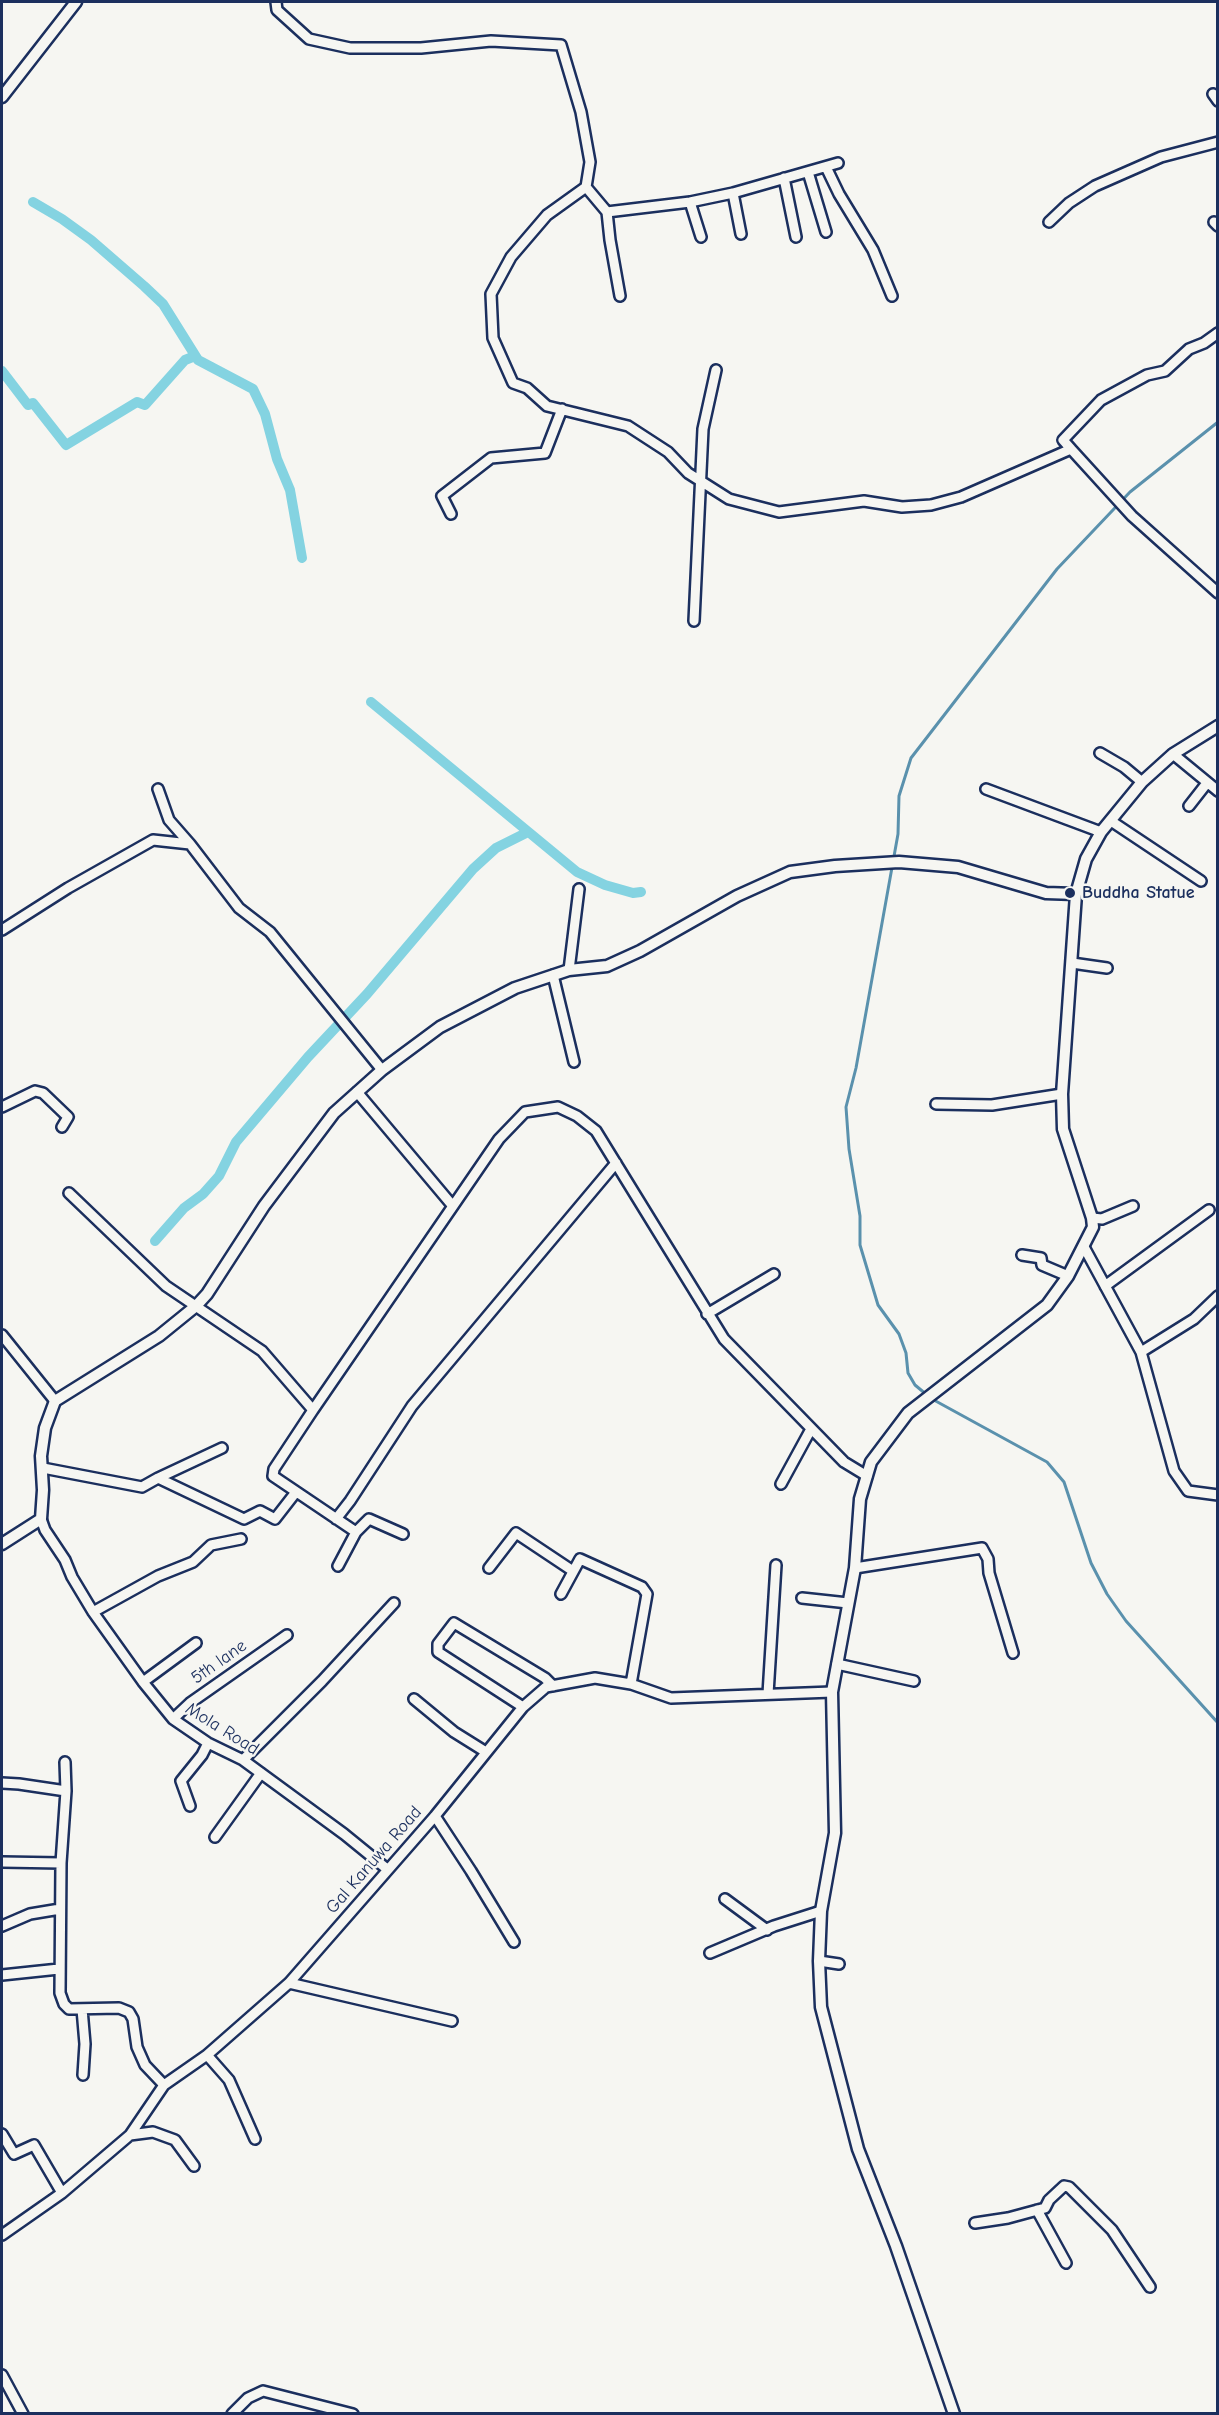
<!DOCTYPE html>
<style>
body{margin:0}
#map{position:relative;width:1219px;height:2415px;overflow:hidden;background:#f6f6f2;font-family:"Comic Neue",sans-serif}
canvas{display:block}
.frame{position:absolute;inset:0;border:3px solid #1b2f5e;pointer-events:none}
</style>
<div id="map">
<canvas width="1219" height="2415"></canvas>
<div class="frame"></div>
</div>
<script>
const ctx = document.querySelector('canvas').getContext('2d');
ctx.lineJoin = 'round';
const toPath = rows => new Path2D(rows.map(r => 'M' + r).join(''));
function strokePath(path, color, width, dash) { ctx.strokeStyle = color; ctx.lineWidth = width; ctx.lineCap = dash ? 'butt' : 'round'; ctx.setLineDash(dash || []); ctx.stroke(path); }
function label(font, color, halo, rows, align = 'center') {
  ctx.font = font + ' "Comic Neue",sans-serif'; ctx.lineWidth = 5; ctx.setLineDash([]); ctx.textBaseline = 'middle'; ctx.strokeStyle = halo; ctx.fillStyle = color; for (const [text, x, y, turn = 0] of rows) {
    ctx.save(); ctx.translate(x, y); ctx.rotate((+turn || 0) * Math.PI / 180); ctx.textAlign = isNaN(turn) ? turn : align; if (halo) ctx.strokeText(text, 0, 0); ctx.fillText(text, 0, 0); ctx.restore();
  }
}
strokePath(toPath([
 [927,1395,915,1385,908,1373,906,1353,899,1334,878,1305,860,1245,860,1216,849,1149,846,1107,856,1068,898,834,899,796,911,758,1057,569,1130,492,1218,422],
 [932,1399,1047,1462,1064,1482,1091,1563,1107,1594,1126,1621,1218,1723]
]), '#5a91ad', 3);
strokePath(toPath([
 [33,202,62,219,91,240,144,286,163,304,198,360,253,389,265,414,277,459,290,490,302,558],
 [2,371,28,405,33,403,66,445,137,402,145,405,185,360,195,356],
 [371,702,577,872,605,885,633,893,641,892],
 [155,1241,184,1208,203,1194,219,1176,236,1142,308,1057,367,994,473,869,496,848,528,832]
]), '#84d3e1', 10);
const minor = toPath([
 [276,2,277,10,309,39,350,48,421,48,491,41,561,45,581,112,590,162,586,187,547,215,511,257,491,294,493,338,513,383,527,388,547,406,628,426,668,452,688,473,729,499,779,512,864,501,902,507,931,505,961,497,1071,449,1132,516,1218,593],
 [1213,94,1218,101],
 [826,167,839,194,873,250,892,296],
 [808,172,826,232],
 [784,178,796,237],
 [586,187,607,212,610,240,620,296],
 [733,193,741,234],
 [690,202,701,237],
 [607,212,690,202,733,193,838,163],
 [1049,222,1069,203,1095,186,1161,157,1218,142],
 [1214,222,1218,226],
 [1071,449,1063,440,1101,400,1147,375,1165,371,1189,349,1204,343,1218,333],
 [451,514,442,496,491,458,545,453,562,409],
 [694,621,703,429,716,370],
 [1100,753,1124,767,1142,782],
 [1173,754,1218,791],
 [158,789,169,820,190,844],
 [986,789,1101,832],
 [1189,806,1207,783],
 [1111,821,1201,881],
 [2,930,68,888,153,840,190,844,239,908,270,932,382,1070],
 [1072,963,1107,968],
 [569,970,579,889],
 [553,975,574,1062],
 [357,1092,452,1205],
 [936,1104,992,1105,1062,1094],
 [2,1107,35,1091,43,1093,68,1117,62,1127],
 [69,1193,166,1286,262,1351,313,1410,499,1139,525,1112,558,1107,577,1116,596,1131,724,1339,844,1462,867,1476],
 [1092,1218,1102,1219,1133,1206],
 [1084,1247,1141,1352,1174,1471,1188,1491,1218,1495],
 [1022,1255,1041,1258,1042,1265,1068,1276],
 [1105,1286,1209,1210],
 [707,1314,774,1274],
 [2,1335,55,1401],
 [1141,1352,1194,1319,1218,1296],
 [313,1410,274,1469,273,1476,356,1532,369,1519,403,1534],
 [43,1468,142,1487,158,1478,244,1519,260,1511,275,1519,296,1492],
 [158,1478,222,1448],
 [781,1484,811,1429],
 [41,1519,45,1530,65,1560,72,1577,93,1612,143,1682,173,1719,208,1743,243,1760,344,1834,387,1869],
 [336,1519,350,1501,412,1406,616,1163],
 [338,1566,356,1532],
 [489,1568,516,1533,573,1571],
 [855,1568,982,1548,988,1559,989,1573,1013,1653],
 [561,1594,580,1559,642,1587,647,1594,631,1684],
 [802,1598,848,1603],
 [93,1612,158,1576,193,1562,211,1545,241,1539],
 [837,1664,914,1681],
 [143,1682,196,1643],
 [768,1694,776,1565],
 [414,1699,454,1732,486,1752],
 [523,1707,438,1652,438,1644,454,1623,545,1678,553,1686],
 [173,1719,190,1703,287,1635],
 [243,1760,322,1681,394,1603],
 [65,1762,66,1791],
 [2,1783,19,1784,66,1791,61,1863,60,1993,64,2004,69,2009,119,2008,129,2012,133,2019,137,2047,145,2065,164,2085],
 [190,1806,181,1781,202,1755,208,1743],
 [435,1816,471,1871,514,1942],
 [215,1837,261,1773],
 [2,1862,61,1863],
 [725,1899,767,1930],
 [2,1926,30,1914,60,1909],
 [710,1953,774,1926,821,1911],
 [819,1961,839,1964],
 [2,1975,59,1969],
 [289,1983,452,2021],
 [82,2009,85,2044,83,2075],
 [207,2055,229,2080,255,2139],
 [2,2134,14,2154,34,2145,62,2193],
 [130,2135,153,2132,175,2140,194,2166],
 [1037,2210,1066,2263],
 [975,2223,1008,2218,1045,2208,1049,2200,1064,2186,1069,2187,1112,2230,1150,2287],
 [2,2235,62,2193,130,2135,164,2085,207,2055,289,1983,435,1816,523,1707,546,1687,595,1678,631,1684,671,1698,832,1692],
 [2,2375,23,2414],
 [232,2414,248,2398,263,2391,353,2414]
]);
const tertiary = toPath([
 [2,97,76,2],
 [2,1544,41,1519,43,1490,41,1456,45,1428,55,1401,159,1336,196,1306,207,1294,264,1206,334,1113,382,1070,440,1027,515,988,569,970,607,966,640,951,737,896,790,872,835,866,899,862,958,867,1046,893,1076,894,1086,859,1101,832,1142,782,1173,754,1218,726],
 [954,2414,896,2246,858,2149,821,2007,819,1961,821,1911,835,1833,832,1692,855,1568,860,1499,871,1462,908,1413,1047,1305,1068,1276,1093,1227,1092,1218,1063,1129,1062,1094,1076,894]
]);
strokePath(minor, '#1b2f5e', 14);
strokePath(tertiary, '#1b2f5e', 15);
strokePath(minor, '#f6f6f2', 9);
strokePath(tertiary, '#f6f6f2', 10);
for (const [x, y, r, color] of [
 [1070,893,6,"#1b2f5e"]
]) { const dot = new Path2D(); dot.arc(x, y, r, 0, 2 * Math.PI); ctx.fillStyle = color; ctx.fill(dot); strokePath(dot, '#f6f6f2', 2); }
label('bold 18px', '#1b2f5e', '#f6f6f2', [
 ["Buddha Statue",1082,893]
], 'left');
label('18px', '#1b2f5e', '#f6f6f2', [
 ["5th lane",219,1662,-35],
 ["Mola Road",222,1729,32],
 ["Gal Kanuwa Road",374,1860,-49]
]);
</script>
